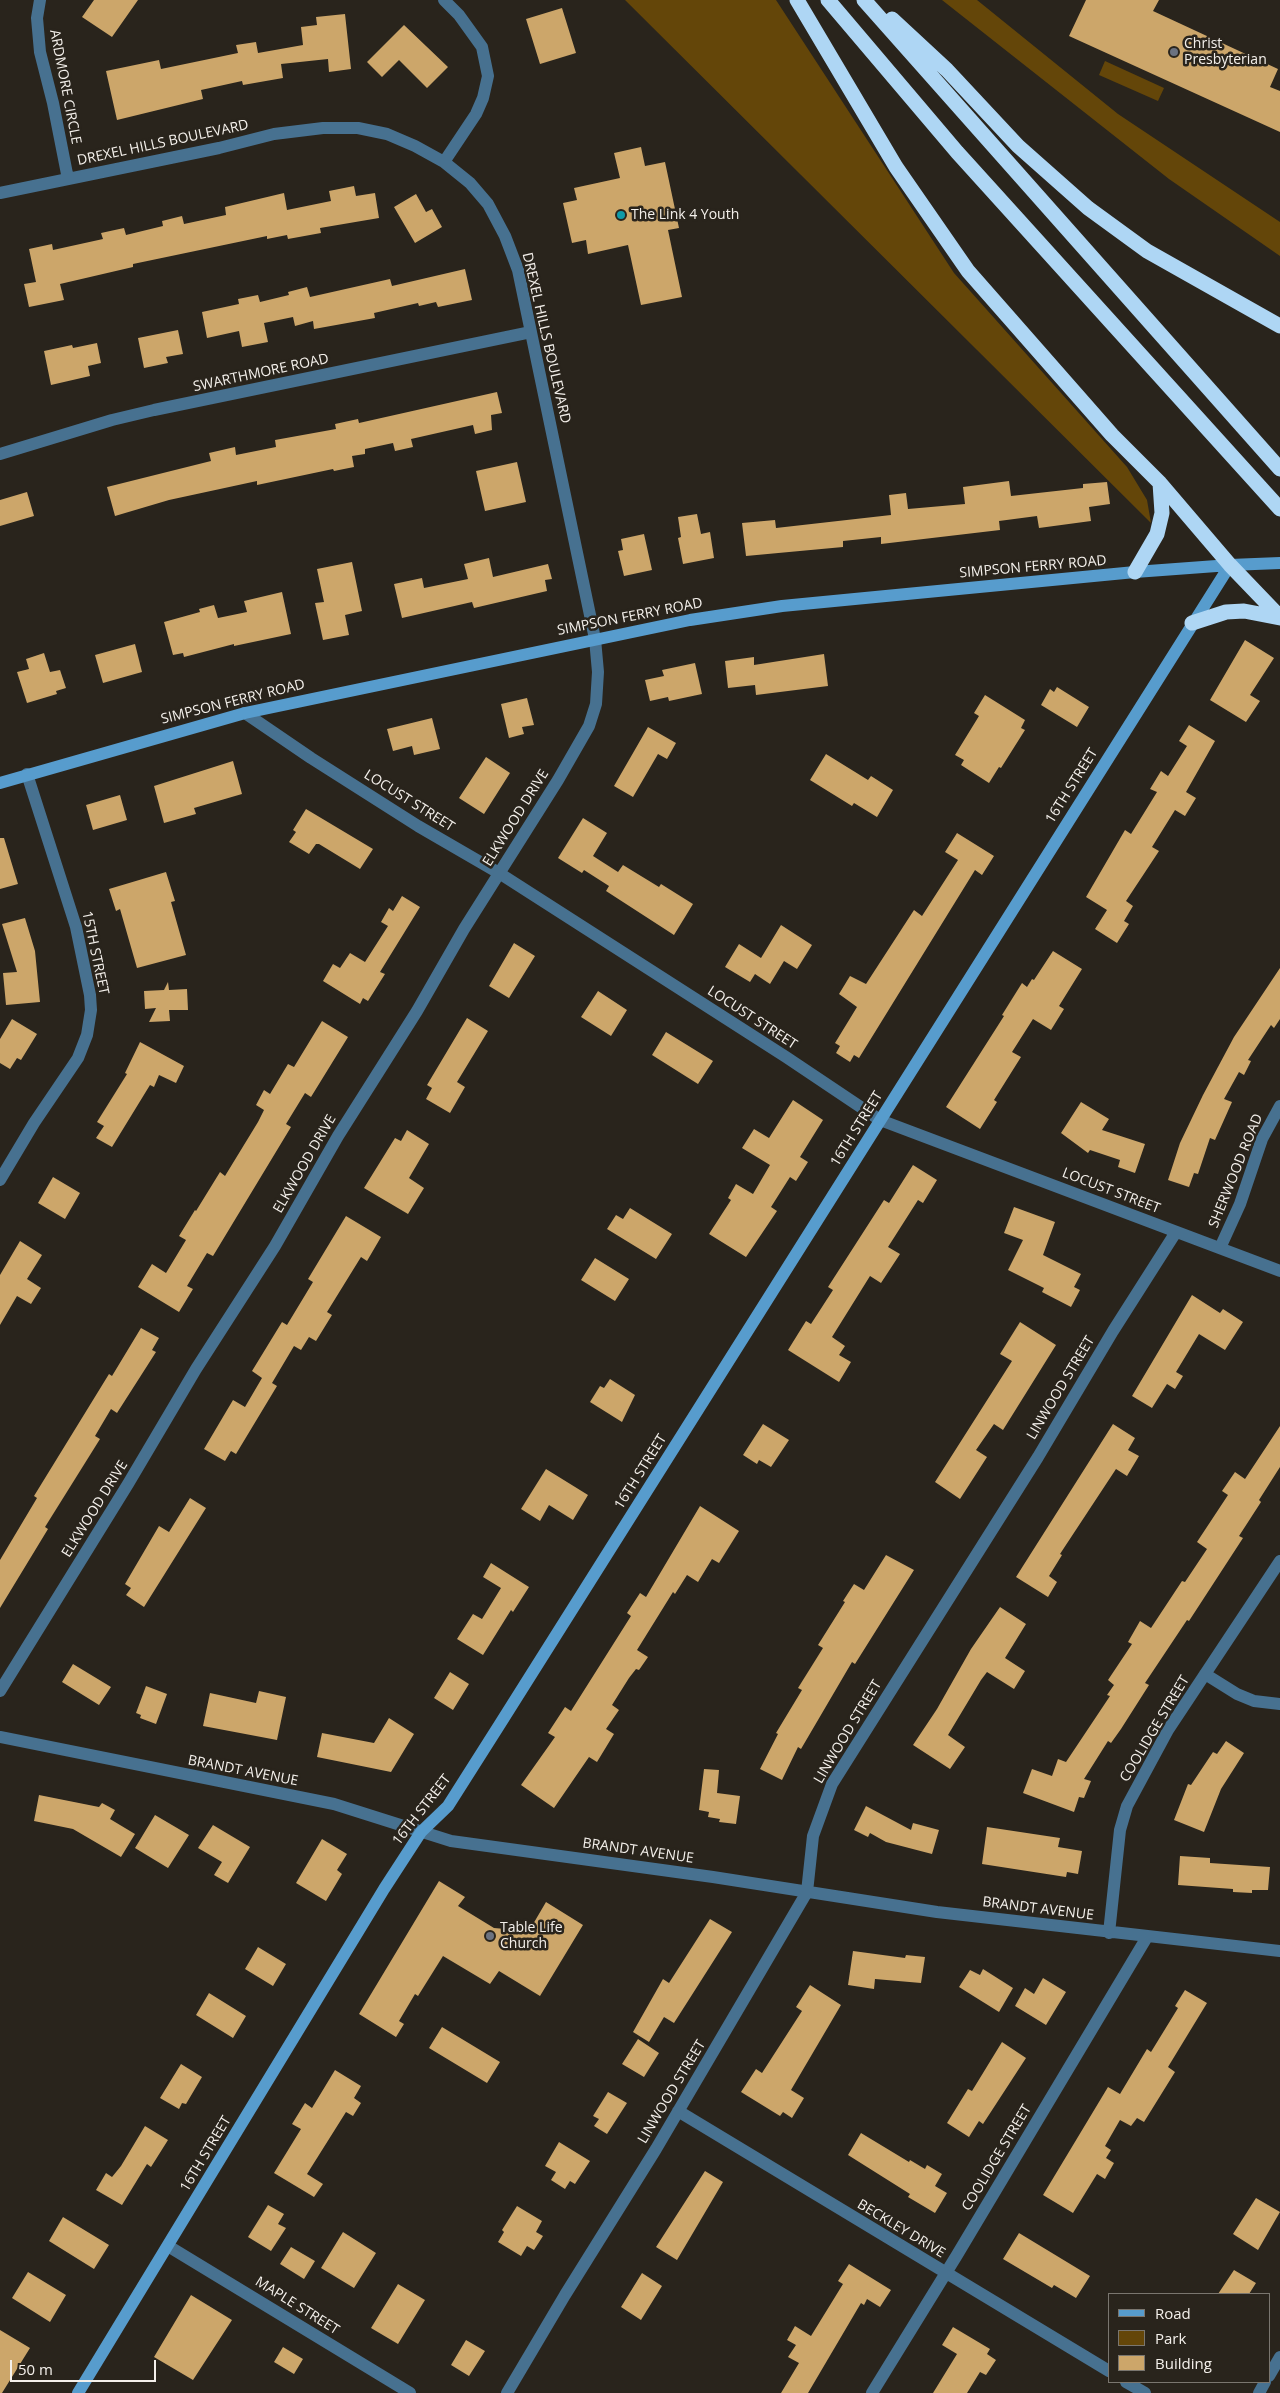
<!DOCTYPE html>
<style>
body{margin:0}
#map{position:relative;width:1280px;height:2393px;overflow:hidden;background:#29241c;font-family:"Open Sans",sans-serif}
canvas{display:block}
.legend{position:absolute;left:1108px;top:2293px;width:162px;height:90px;box-sizing:border-box;background:#29241c;border:1px solid #7a766f;margin:0;padding:6px 9px;list-style:none;font-size:15px;color:#f4f0eb}
.legend li{display:flex;align-items:center;gap:10px;height:25px}
.legend b{width:25px;border:1px solid #7a766f}
.scale{position:absolute;left:10px;top:2360px;width:146px;height:22px;box-sizing:border-box;border:2px solid #f4f0eb;border-top:0;padding-left:6px;font-size:15px;line-height:18px;white-space:nowrap;color:#f4f0eb;-webkit-text-stroke:4px #29241c;paint-order:stroke}
</style>
<div id="map">
<canvas width="1280" height="2393"></canvas>
<ul class="legend">
<li><b style="height:6px;background:#579ccd"></b>Road</li>
<li><b style="height:14px;background:#644609"></b>Park</li>
<li><b style="height:14px;background:#cca66a"></b>Building</li>
</ul>
<div class="scale">50 m</div>
</div>
<script>
const ctx = document.querySelector('canvas').getContext('2d');
ctx.lineJoin = 'round';
function paint(path, color) { ctx.fillStyle = color; ctx.fill(path, 'evenodd'); }
const toPath = rows => new Path2D(rows.map(r => 'M' + r).join(''));
function strokePath(path, color, width, dash) { ctx.strokeStyle = color; ctx.lineWidth = width; ctx.lineCap = dash ? 'butt' : 'round'; ctx.setLineDash(dash || []); ctx.stroke(path); }
function label(font, color, halo, rows, align = 'center') {
  ctx.font = font + ' "Open Sans",sans-serif'; ctx.lineWidth = 5; ctx.setLineDash([]); ctx.textBaseline = 'middle'; ctx.strokeStyle = halo; ctx.fillStyle = color; for (const [text, x, y, turn = 0] of rows) {
    ctx.save(); ctx.translate(x, y); ctx.rotate((+turn || 0) * Math.PI / 180); ctx.textAlign = isNaN(turn) ? turn : align; if (halo) ctx.strokeText(text, 0, 0); ctx.fillText(text, 0, 0); ctx.restore();
  }
}
paint(toPath([
 [625,0,776,0,954,273,1127,467,1147,500,1151,523],
 [942,0,977,0,1118,114,1280,222,1280,256,1169,179],
 [1105,61,1164,88,1158,101,1099,75]
]), '#644609');
paint(toPath([
 [94,0,138,0,112,37,82,17],
 [1086,0,1159,0,1153,11,1278,69,1270,87,1280,91,1280,132,1069,36],
 [562,8,576,53,540,64,526,19],
 [345,14,351,69,329,72,328,59,281,64,283,78,243,85,242,81,201,90,203,99,117,120,106,71,159,60,161,69,238,53,236,45,256,42,258,53,303,45,301,27,317,25,316,17],
 [404,25,448,67,427,88,399,60,382,77,367,62],
 [641,147,645,166,665,162,679,228,668,230,682,297,641,305,628,245,588,254,586,240,572,243,563,203,577,200,574,188,620,178,614,153],
 [354,186,356,196,375,193,379,218,320,228,321,233,288,239,287,235,267,239,267,236,133,264,133,267,60,284,64,300,29,307,24,284,36,282,29,249,52,244,53,250,103,239,101,233,124,228,126,235,163,226,162,221,182,216,184,224,226,215,225,207,284,193,287,210,331,201,329,191],
 [416,194,426,212,432,209,442,227,415,243,394,207],
 [465,269,472,300,438,307,436,302,419,306,418,303,374,313,375,318,314,329,313,321,295,326,293,317,264,323,268,342,242,347,239,331,207,338,202,312,239,304,238,299,258,295,260,302,289,295,288,292,307,287,310,297,390,279,392,286],
 [178,330,183,354,166,357,168,363,144,368,138,338],
 [97,343,101,363,88,366,90,376,51,385,44,351,72,345,73,348],
 [497,392,502,413,491,415,492,430,475,434,473,425,411,439,413,447,395,451,393,443,365,449,365,454,352,456,354,467,334,471,333,469,257,485,257,481,169,500,115,516,107,487,211,461,209,453,235,447,236,455,276,447,275,440,336,429,335,424,358,419,359,423],
 [517,462,526,502,485,511,476,471],
 [1009,481,1011,496,1083,488,1083,484,1107,482,1110,504,1089,507,1091,521,1039,528,1037,516,999,521,1000,530,881,544,881,537,843,541,843,547,746,556,742,523,775,520,776,528,891,515,889,495,906,493,908,509,965,504,963,487],
 [27,492,34,516,0,526,0,500],
 [697,514,701,534,710,532,714,558,683,564,678,538,681,537,678,517],
 [644,534,652,570,624,576,618,551,623,550,621,539],
 [489,558,493,577,548,564,552,579,545,580,547,591,474,608,472,602,402,618,394,584,422,578,424,588,468,579,464,564],
 [352,562,362,611,345,615,349,635,323,640,315,603,324,602,317,569],
 [282,592,291,634,234,646,234,644,184,657,183,653,173,655,164,622,200,612,199,609,214,605,218,618,247,612,244,601],
 [1245,640,1274,658,1250,695,1260,701,1246,722,1210,700],
 [135,644,142,672,103,683,95,655],
 [44,653,50,672,60,670,66,688,56,691,57,694,27,703,17,672,29,669,26,659],
 [824,654,828,686,756,695,755,685,728,688,725,661,754,657,754,665],
 [695,663,702,694,669,701,668,697,650,701,645,680,664,676,662,670],
 [1057,687,1089,707,1077,727,1041,705,1050,689,1054,692],
 [985,695,1025,720,1021,728,1025,730,1001,768,999,767,989,783,961,765,964,760,955,755,979,716,974,713],
 [527,698,534,725,522,727,524,734,509,738,501,704],
 [432,718,440,749,414,755,412,746,393,751,387,729],
 [1189,725,1215,741,1186,792,1196,798,1185,816,1175,810,1152,847,1159,851,1126,901,1133,906,1124,921,1129,924,1117,943,1095,929,1107,910,1086,897,1125,830,1131,834,1157,792,1150,789,1161,771,1168,776,1187,746,1179,741],
 [648,727,676,743,667,759,658,754,633,797,614,786],
 [826,754,868,780,871,776,893,790,877,817,854,803,852,806,810,780],
 [486,757,510,773,484,814,459,798],
 [233,761,242,794,194,808,196,814,164,823,154,786],
 [120,795,127,820,93,830,86,805],
 [306,809,373,849,360,869,319,844,316,844,309,854,289,842,296,832,293,830],
 [583,818,607,833,593,856,618,872,623,865,659,887,661,884,693,904,674,935,606,891,609,886,584,870,582,873,558,858],
 [957,833,994,856,982,875,975,870,859,1058,854,1055,850,1062,836,1053,840,1046,835,1043,857,1007,839,994,850,976,866,984,914,910,922,916,958,860,945,852],
 [0,838,4,838,18,884,0,889],
 [166,872,175,901,171,902,186,955,137,968,120,909,116,911,109,889],
 [402,896,420,907,380,972,385,974,368,1001,363,998,360,1004,323,981,333,964,340,968,350,953,365,962,388,926,381,922,389,908,393,911],
 [25,918,35,951,40,1002,6,1005,3,973,17,972,2,924],
 [781,925,812,945,797,969,784,961,770,984,755,974,750,982,725,967,739,944,761,958],
 [514,943,535,956,509,998,489,986],
 [1053,951,1082,969,1059,1006,1064,1009,1051,1030,1033,1019,1012,1052,1021,1057,994,1100,997,1102,980,1129,946,1107,1004,1016,1002,1015,1022,983,1027,987,1032,979,1034,980],
 [1280,968,1280,1019,1274,1028,1271,1025,1248,1060,1251,1061,1244,1075,1239,1072,1224,1099,1232,1102,1215,1140,1210,1138,1198,1174,1194,1173,1189,1187,1168,1180,1180,1143,1203,1095,1234,1037],
 [168,982,169,990,187,989,188,1010,169,1010,170,1021,149,1022,156,1008,145,1009,144,991,164,990],
 [598,991,627,1010,611,1036,581,1017],
 [467,1018,488,1031,457,1082,465,1087,450,1113,426,1099,432,1088,427,1085],
 [12,1019,37,1034,21,1060,17,1058,10,1069,0,1063,0,1039],
 [322,1021,348,1037,311,1097,305,1093,286,1124,291,1127,213,1256,207,1253,187,1286,193,1289,179,1312,138,1287,152,1264,166,1273,186,1240,179,1236,195,1210,196,1211,220,1172,225,1176,258,1122,264,1110,256,1105,264,1090,270,1094,288,1064,294,1067],
 [666,1032,713,1061,698,1084,652,1055],
 [140,1042,184,1066,176,1083,159,1075,154,1087,150,1085,112,1147,96,1138,104,1126,97,1122,127,1074,125,1073],
 [793,1100,823,1120,800,1157,808,1162,796,1181,790,1177,771,1207,777,1211,746,1257,709,1234,731,1200,728,1198,736,1184,753,1194,770,1165,742,1148,754,1129,769,1138],
 [1081,1102,1109,1119,1102,1130,1145,1144,1135,1173,1118,1167,1120,1160,1090,1150,1088,1153,1061,1133],
 [407,1130,429,1144,409,1178,424,1188,408,1214,364,1188,395,1138,401,1141],
 [913,1165,937,1180,923,1203,918,1200,888,1247,900,1254,881,1283,870,1276,832,1337,845,1346,839,1355,851,1362,839,1382,788,1350,806,1321,811,1324,833,1290,828,1287,884,1200,889,1203],
 [53,1177,80,1193,65,1219,38,1203],
 [1014,1207,1055,1222,1043,1255,1081,1274,1074,1287,1080,1290,1071,1307,1042,1292,1044,1288,1008,1270,1023,1240,1004,1233],
 [630,1208,672,1234,656,1259,607,1229,616,1215,623,1219],
 [346,1216,381,1237,367,1261,361,1257,327,1312,332,1315,316,1341,309,1337,301,1350,294,1346,272,1383,277,1386,236,1454,231,1451,225,1461,204,1449,233,1400,245,1407,262,1378,252,1371,282,1322,287,1325,313,1282,308,1279],
 [20,1241,42,1255,27,1279,41,1288,31,1304,17,1296,0,1325,0,1275],
 [595,1258,629,1279,615,1301,581,1280],
 [1192,1295,1220,1313,1223,1309,1243,1322,1225,1350,1199,1334,1176,1372,1183,1376,1175,1389,1167,1384,1152,1408,1132,1396],
 [1020,1322,1056,1345,1003,1430,994,1424,976,1450,987,1457,960,1499,935,1482,1012,1361,1000,1354],
 [141,1328,159,1338,152,1350,156,1352,117,1413,111,1409,95,1436,100,1439,45,1527,48,1529,0,1608,0,1560,37,1498,34,1496,109,1374,112,1376],
 [610,1379,635,1395,622,1422,590,1402,600,1386,604,1388],
 [763,1424,789,1440,771,1467,759,1460,757,1464,743,1455],
 [1113,1424,1135,1438,1128,1450,1139,1456,1127,1476,1116,1469,1060,1554,1062,1555,1049,1576,1057,1582,1048,1597,1016,1577],
 [1280,1426,1280,1467,1259,1500,1261,1502,1239,1536,1243,1538,1189,1621,1187,1620,1145,1683,1149,1685,1121,1729,1111,1743,1108,1741,1084,1779,1091,1781,1084,1798,1079,1797,1074,1812,1023,1793,1032,1769,1052,1776,1058,1759,1066,1762,1110,1696,1107,1695,1114,1685,1108,1680,1132,1644,1128,1642,1140,1621,1151,1628,1182,1581,1185,1582,1207,1549,1197,1542,1228,1495,1222,1491,1235,1472,1245,1479],
 [546,1469,588,1495,573,1520,549,1505,540,1521,521,1509],
 [190,1498,206,1508,144,1607,126,1595,131,1588,125,1584,159,1526,169,1532],
 [700,1506,739,1531,719,1563,712,1559,698,1582,687,1575,675,1594,673,1592,637,1650,648,1657,639,1670,636,1669,629,1678,612,1705,619,1710,606,1729,614,1734,597,1762,589,1757,554,1808,521,1785,555,1737,548,1733,565,1707,571,1711,631,1616,627,1613,640,1593,646,1597],
 [886,1555,914,1570,855,1664,852,1662,801,1749,798,1747,782,1780,760,1769,778,1734,776,1733,802,1690,798,1688,823,1648,818,1645,845,1602,843,1601,854,1584,864,1590],
 [491,1563,529,1587,513,1612,511,1610,483,1655,457,1639,473,1614,482,1619,501,1588,483,1577],
 [1000,1607,1026,1624,1005,1658,1025,1671,1014,1689,987,1672,981,1680,948,1735,965,1747,950,1769,913,1745,937,1709,971,1649],
 [73,1664,111,1687,99,1705,62,1682],
 [450,1672,469,1684,453,1710,434,1698],
 [146,1686,167,1694,156,1724,140,1718,141,1715,136,1713],
 [259,1691,286,1697,277,1740,203,1726,210,1693,256,1703],
 [389,1718,414,1734,391,1772,317,1757,322,1733,374,1743],
 [1226,1741,1244,1753,1221,1789,1204,1832,1174,1820,1188,1784,1191,1785,1213,1752,1217,1754],
 [704,1769,719,1770,717,1793,740,1796,736,1824,719,1822,720,1819,708,1817,709,1812,699,1810],
 [39,1795,99,1807,102,1803,115,1810,110,1819,135,1834,121,1857,73,1829,34,1821],
 [866,1806,911,1830,913,1823,939,1830,932,1854,886,1842,870,1833,868,1837,854,1830],
 [155,1815,189,1835,168,1868,135,1848],
 [213,1825,250,1847,228,1883,214,1875,222,1862,198,1848],
 [987,1827,1060,1838,1058,1847,1082,1851,1078,1874,1067,1872,1066,1877,982,1864],
 [322,1839,347,1854,337,1870,342,1874,326,1901,296,1883],
 [1180,1856,1210,1858,1210,1863,1270,1867,1268,1890,1252,1890,1252,1893,1233,1892,1233,1889,1178,1885],
 [439,1881,465,1897,458,1906,494,1928,529,1931,546,1902,583,1925,540,1996,499,1971,490,1984,443,1956,418,1996,415,1994,399,2021,404,2024,396,2037,359,2014],
 [710,1919,732,1932,674,2023,664,2017,649,2042,633,2032,663,1979,669,1983],
 [258,1947,286,1964,273,1986,245,1969],
 [853,1951,905,1958,906,1955,925,1957,921,1983,875,1979,874,1989,848,1985],
 [983,1969,1013,1988,999,2012,959,1987,970,1970,980,1975],
 [1043,1978,1066,1992,1046,2025,1015,2006,1025,1988,1034,1994],
 [810,1985,841,2005,791,2090,804,2098,792,2118,783,2112,780,2116,741,2092,756,2069,762,2073,802,2011,796,2007],
 [1185,1990,1207,2003,1168,2067,1175,2072,1144,2122,1137,2118,1131,2126,1120,2120,1105,2146,1111,2150,1106,2158,1114,2163,1105,2179,1097,2174,1073,2213,1043,2195,1108,2087,1120,2094,1147,2049,1151,2052,1178,2008,1175,2006],
 [209,1993,246,2016,233,2038,196,2015],
 [442,2027,500,2062,487,2083,429,2048],
 [638,2039,659,2053,644,2077,622,2064],
 [1002,2042,1026,2058,983,2124,979,2121,969,2137,947,2123,968,2089,972,2091],
 [181,2064,202,2077,186,2104,182,2103,179,2109,160,2098],
 [335,2070,361,2086,354,2098,361,2103,353,2116,346,2112,307,2174,323,2184,314,2197,274,2173,301,2129,292,2124,305,2103,312,2108],
 [608,2092,627,2103,607,2134,594,2126,599,2119,593,2116],
 [145,2126,168,2140,151,2167,147,2164,122,2205,96,2190,106,2173,112,2177,121,2166],
 [861,2133,909,2162,910,2160,925,2169,927,2165,942,2174,935,2186,947,2193,935,2213,908,2197,910,2194,848,2155],
 [559,2142,590,2161,575,2184,570,2181,565,2189,551,2180,556,2172,545,2166],
 [705,2171,723,2182,677,2260,656,2247],
 [1256,2198,1280,2212,1258,2250,1233,2234],
 [268,2205,284,2214,278,2224,286,2228,271,2251,248,2237],
 [517,2206,542,2221,536,2232,543,2236,534,2250,527,2246,521,2256,498,2242,504,2232,502,2230],
 [63,2217,109,2245,94,2269,49,2241],
 [343,2232,376,2253,354,2288,321,2268],
 [1019,2233,1090,2276,1076,2298,1054,2285,1052,2288,1003,2259],
 [291,2247,315,2261,304,2279,280,2264],
 [849,2264,891,2290,880,2307,867,2299,864,2305,861,2303,808,2393,781,2393,799,2363,788,2357,796,2345,787,2340,795,2326,811,2336,843,2284,838,2281],
 [1234,2270,1256,2283,1249,2294,1218,2294],
 [28,2272,66,2295,50,2322,12,2298],
 [642,2273,662,2286,641,2320,621,2307],
 [398,2284,425,2300,398,2344,371,2328],
 [191,2295,232,2320,193,2380,154,2357],
 [953,2327,990,2349,987,2354,996,2360,986,2375,980,2372,967,2393,933,2393,957,2354,942,2345],
 [0,2330,30,2348,2,2393,0,2393],
 [466,2340,485,2351,469,2376,451,2365],
 [283,2347,303,2359,294,2374,274,2362]
]), '#cca66a');
strokePath(toPath([
 [40,0,37,18,40,52,53,103,68,179],
 [444,162,476,114,483,98,488,76,482,47,459,15,444,0],
 [0,193,219,148,274,134,323,128,358,128,387,134,415,146,444,162,470,183,488,204,505,236,518,270,595,639,598,672,596,704,589,726,558,780,464,929,417,1011,338,1136,275,1246,196,1369,128,1484,0,1691],
 [0,454,112,420,154,410,531,332],
 [245,713,311,758,418,826,499,873,786,1057,880,1120,1280,1271],
 [0,1180,34,1123,78,1058,87,1035,91,1010,90,995,76,927,27,774],
 [1220,1248,1240,1204,1262,1139,1280,1106],
 [1205,1674,1237,1694,1254,1701,1280,1704],
 [0,1737,334,1804,451,1841,713,1877,937,1912,1280,1951],
 [1109,1933,1120,1830,1127,1806,1168,1730,1280,1561],
 [678,2111,1109,2371],
 [168,2246,410,2393],
 [1269,2376,1280,2357],
 [1126,2382,1145,2393],
 [507,2393,565,2295,656,2149,807,1892,813,1836,832,1784,1038,1457,1113,1331,1176,1232],
 [872,2393,957,2255,1147,1937],
 [1259,2393,1265,2382]
]), '#477190', 12);
strokePath(toPath([
 [0,783,245,713,690,620,782,606,1135,572,1230,565,1280,563],
 [78,2393,384,1889,421,1832,448,1806,500,1724,1230,565]
]), '#579ccd', 12);
strokePath(toPath([
 [797,0,896,167,968,271,1112,435,1160,483,1230,565,1280,617],
 [828,0,957,152,1280,509],
 [864,0,1280,469],
 [892,19,947,70,1018,146,1088,208,1147,251,1280,326],
 [1135,572,1157,534,1162,513,1160,483],
 [1192,623,1226,612,1244,611,1280,618]
]), '#aed6f4', 15);
for (const [x, y, r, color] of [
 [1174,52,5,"#6b7280"],
 [621,215,5,"#0f9aa8"],
 [490,1936,5,"#6b7280"]
]) { const dot = new Path2D(); dot.arc(x, y, r, 0, 2 * Math.PI); ctx.fillStyle = color; ctx.fill(dot); strokePath(dot, '#29241c', 2); }
label('14px', '#f4f0eb', '#29241c', [
 ["Christ",1184,44],
 ["Presbyterian",1184,60],
 ["The Link 4 Youth",631,215],
 ["Table Life",500,1928],
 ["Church",500,1944]
], 'left');
label('14px', '#f4f0eb', '#29241c', [
 ["ARDMORE CIRCLE",65,87,79],
 ["DREXEL HILLS BOULEVARD",163,143,-12],
 ["DREXEL HILLS BOULEVARD",546,338,77],
 ["SWARTHMORE ROAD",261,373,-12],
 ["SIMPSON FERRY ROAD",1033,567,-5],
 ["SIMPSON FERRY ROAD",630,617,-11],
 ["SIMPSON FERRY ROAD",233,702,-14],
 ["16TH STREET",1072,786,-58],
 ["LOCUST STREET",409,801,32],
 ["ELKWOOD DRIVE",516,818,-58],
 ["15TH STREET",95,953,78],
 ["LOCUST STREET",752,1018,33],
 ["16TH STREET",857,1129,-58],
 ["ELKWOOD DRIVE",305,1164,-60],
 ["SHERWOOD ROAD",1236,1171,-68],
 ["LOCUST STREET",1111,1191,21],
 ["LINWOOD STREET",1061,1388,-59],
 ["16TH STREET",641,1472,-58],
 ["ELKWOOD DRIVE",95,1509,-58],
 ["COOLIDGE STREET",1155,1729,-59],
 ["LINWOOD STREET",848,1732,-59],
 ["BRANDT AVENUE",243,1771,11],
 ["16TH STREET",422,1810,-52],
 ["BRANDT AVENUE",638,1851,8],
 ["BRANDT AVENUE",1038,1909,7],
 ["LINWOOD STREET",672,2092,-59],
 ["16TH STREET",206,2154,-59],
 ["COOLIDGE STREET",997,2158,-59],
 ["BECKLEY DRIVE",901,2229,31],
 ["MAPLE STREET",297,2306,32]
]);
</script>
